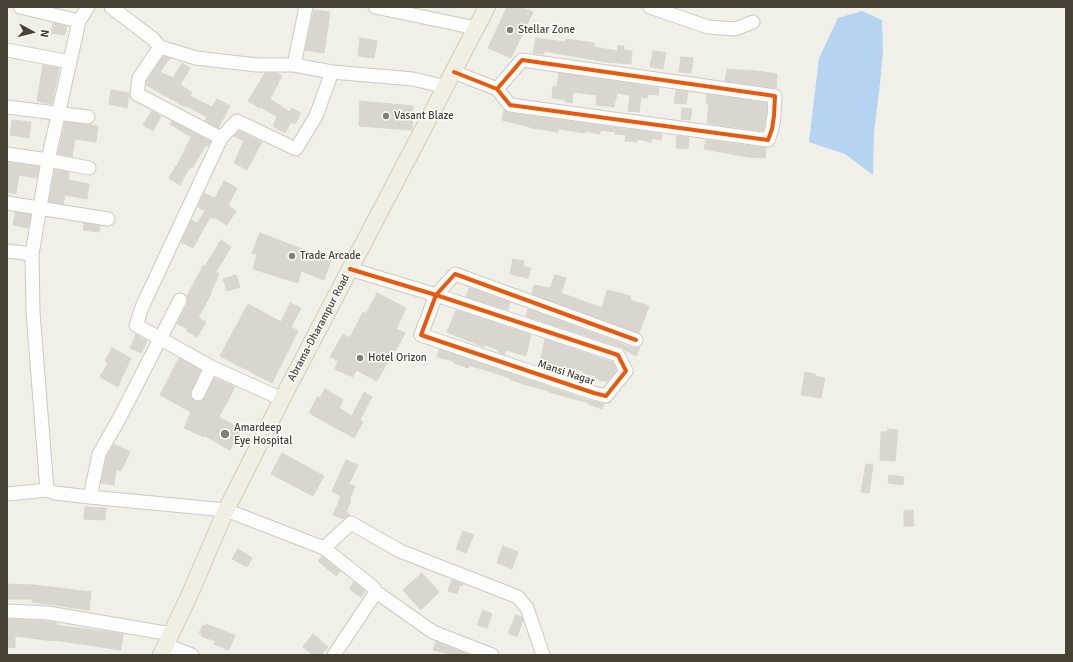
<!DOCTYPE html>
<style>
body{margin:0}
#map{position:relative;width:1073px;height:662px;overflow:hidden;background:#f0efe8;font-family:Signika,sans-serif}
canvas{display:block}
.frame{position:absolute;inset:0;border:8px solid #474234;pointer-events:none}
.north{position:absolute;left:12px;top:12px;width:40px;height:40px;-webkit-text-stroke:3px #fff;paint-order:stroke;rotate:97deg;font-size:11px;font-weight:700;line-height:16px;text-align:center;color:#474234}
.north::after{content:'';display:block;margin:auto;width:14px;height:18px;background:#474234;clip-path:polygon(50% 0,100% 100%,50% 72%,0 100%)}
</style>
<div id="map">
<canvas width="1073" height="662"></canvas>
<div class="frame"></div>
<div class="north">N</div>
</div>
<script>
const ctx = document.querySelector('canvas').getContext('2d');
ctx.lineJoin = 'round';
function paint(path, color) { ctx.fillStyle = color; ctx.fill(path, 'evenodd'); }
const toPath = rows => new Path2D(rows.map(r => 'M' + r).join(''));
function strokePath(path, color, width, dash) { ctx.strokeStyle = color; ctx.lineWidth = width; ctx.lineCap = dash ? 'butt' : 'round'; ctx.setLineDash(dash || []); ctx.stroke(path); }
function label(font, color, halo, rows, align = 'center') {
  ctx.font = font + ' Signika,sans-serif'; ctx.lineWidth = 3; ctx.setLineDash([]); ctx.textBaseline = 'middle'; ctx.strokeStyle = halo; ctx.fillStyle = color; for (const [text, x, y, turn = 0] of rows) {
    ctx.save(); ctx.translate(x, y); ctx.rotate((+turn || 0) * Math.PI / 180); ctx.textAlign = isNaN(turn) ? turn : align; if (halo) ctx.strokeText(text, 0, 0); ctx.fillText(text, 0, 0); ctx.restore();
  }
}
paint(toPath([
 [862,11,882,20,883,51,880,83,874,133,873,175,845,154,809,142,819,58,838,18]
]), '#b4d4f2');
const building = toPath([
 [507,7,521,7,533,12,511,58,488,48,507,7],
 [314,10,330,12,324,53,305,50,314,10],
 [53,23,67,26,65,35,51,33,53,23],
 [360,38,377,41,374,58,358,56,360,38],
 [536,38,565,42,566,39,594,43,594,47,617,51,618,46,624,46,624,50,632,51,631,64,606,62,544,51,544,54,533,53,536,38],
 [653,51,666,53,663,69,650,67,653,51],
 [163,56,170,58,160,72,173,78,182,63,190,68,180,85,192,92,190,96,212,107,217,99,230,106,218,128,205,121,207,117,185,105,185,107,146,85,147,81,163,56],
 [681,57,693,58,691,73,679,72,681,57],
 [43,65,59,68,52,104,37,101,43,65],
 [727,69,750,71,750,70,777,74,776,88,725,81,727,69],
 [265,73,276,73,282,76,270,99,290,112,292,108,301,113,295,124,291,122,285,133,273,126,277,117,261,107,260,108,248,101,265,73],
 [559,73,659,88,658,95,648,94,647,98,641,97,639,112,628,111,630,95,617,93,614,107,596,105,597,95,573,92,572,103,565,102,565,100,552,98,553,86,557,87,559,73],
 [111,90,129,93,127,108,109,104,111,90],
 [676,90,688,92,686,104,674,103,676,90],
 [707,94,767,103,766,115,763,131,707,123,709,103,706,103,707,94],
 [360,101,413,106,412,130,359,126,360,101],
 [682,108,692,109,690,120,681,119,682,108],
 [504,110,509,113,662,134,661,140,652,138,651,142,637,139,637,142,625,141,626,135,615,134,616,132,600,130,600,134,585,131,585,133,559,129,558,132,533,128,502,120,504,110],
 [152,111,161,116,153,131,143,125,152,111],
 [12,120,31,122,29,138,10,135,12,120],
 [172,121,211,142,208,146,206,145,192,168,190,167,180,185,169,178,176,166,177,166,191,137,170,124,172,121],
 [65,122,98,126,96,142,75,139,72,157,58,154,65,122],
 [239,131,262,142,247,170,234,163,244,141,234,136,239,131],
 [677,136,689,137,688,149,676,148,677,136],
 [706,140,766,148,765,158,748,157,704,149,706,140],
 [7,162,39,167,37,178,19,175,16,194,7,192,7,162],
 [55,169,69,172,68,180,89,184,87,199,65,195,63,204,49,202,55,169],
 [224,181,237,188,228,205,236,211,227,225,214,217,213,219,210,217,193,248,181,242,191,220,197,223,205,211,198,207,204,193,215,198,224,181],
 [15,212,31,215,28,228,13,225,15,212],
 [84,223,100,226,99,232,83,230,84,223],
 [260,233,331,260,324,280,301,271,298,283,253,269,257,254,252,253,260,233],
 [221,240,231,247,216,272,219,274,210,294,211,294,198,318,206,322,197,337,187,331,188,329,177,324,187,304,188,300,187,296,203,266,205,266,221,240],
 [513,259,524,261,523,266,531,268,528,278,510,274,513,259],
 [236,275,240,287,227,291,223,279,236,275],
 [555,275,566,278,561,293,602,308,607,290,631,296,630,300,649,306,639,333,532,294,534,285,550,288,555,275],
 [469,288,510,302,508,310,466,297,469,288],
 [377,293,406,308,396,329,405,333,396,350,394,350,377,381,356,370,353,377,335,369,338,361,330,357,343,334,350,338,363,312,366,314,377,293],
 [290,303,301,308,291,327,298,331,272,383,220,356,248,304,281,322,290,303],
 [528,309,633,348,640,347,636,356,620,347,526,316,528,309],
 [456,310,531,335,526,356,506,350,504,355,498,352,499,350,485,345,484,347,447,332,456,310],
 [136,334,147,341,141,353,130,348,136,334],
 [545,339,612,362,616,368,615,372,607,382,595,379,596,376,583,373,583,371,540,362,545,339],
 [112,348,131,358,118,387,100,377,108,363,105,361,112,348],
 [439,349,591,401,604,404,602,409,588,404,589,403,549,392,549,391,523,384,510,379,510,378,488,371,469,365,468,368,454,363,454,361,437,357,439,349],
 [179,358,201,370,191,391,191,398,194,401,198,402,203,400,215,378,235,387,219,417,241,429,230,450,205,436,204,437,184,428,191,412,160,395,179,358],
 [805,372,815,374,815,376,825,378,821,398,801,395,805,372],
 [325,389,343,400,339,408,352,416,364,392,372,397,360,420,363,422,354,438,309,413,318,396,320,398,325,389],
 [888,429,898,430,895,461,880,460,881,432,888,432,888,429],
 [114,444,130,452,121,471,116,469,114,485,101,483,107,457,114,444],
 [282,453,324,476,313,496,271,474,282,453],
 [346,460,358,465,349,484,355,486,349,501,351,501,346,512,350,515,343,519,333,515,341,496,332,491,346,460],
 [866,464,873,465,869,493,861,492,866,464],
 [889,475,904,477,903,485,888,483,889,475],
 [85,507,106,508,105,520,84,519,85,507],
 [913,510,914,526,904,526,904,511,913,510],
 [463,531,474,535,466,553,456,549,463,531],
 [503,546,518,552,512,569,497,563,503,546],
 [238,549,252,558,247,567,232,559,238,549],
 [322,556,340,571,336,576,318,561,322,556],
 [422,573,439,592,421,610,403,590,422,573],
 [452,580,463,584,462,586,460,585,457,594,448,591,452,580],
 [354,582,365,591,361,597,349,589,354,582],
 [7,584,34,585,91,592,89,610,32,602,32,599,7,599,7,584],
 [483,610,492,614,487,628,477,625,483,610],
 [516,615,522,617,523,620,517,637,508,633,516,615],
 [7,619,44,621,57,623,56,625,123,634,121,650,54,640,54,641,15,636,15,648,7,647,7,619],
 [206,624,235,635,229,650,214,644,215,641,201,636,202,634,199,633,203,625,206,626,206,624],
 [313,634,328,647,321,655,313,655,303,647,313,634],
 [436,642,470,655,454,655,433,650,436,642]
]);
paint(building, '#d8d6cf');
strokePath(building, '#d9d6ce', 1);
const minor = toPath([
 [20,7,79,21],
 [111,7,153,39,160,47,196,58,257,65,294,65,332,72,413,79,446,87],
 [375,7,476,28],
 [650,7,708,27,735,29,753,22],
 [160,47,139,78,137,94,221,138],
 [7,50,70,62],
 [294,65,306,7],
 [454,72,497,89,510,105,768,140,772,129,774,116,775,96,522,60,497,89],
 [7,107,88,117],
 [7,154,48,160,89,168],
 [7,203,108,219],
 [7,251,32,254],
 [350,269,436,295,421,335,594,393,606,396,626,371,618,355,436,295,455,274,636,340],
 [211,367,282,399],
 [198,394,211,367,136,325,142,307,221,138,237,121,296,149,316,116,332,72],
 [47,490,33,312,32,254,48,160,79,21,88,7],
 [7,494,47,490,55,493,90,497,226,510,324,548,373,587,376,592,433,632,492,655],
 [90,497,99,454,119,419,180,300],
 [324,548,351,523,400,551,518,597,527,608,543,655],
 [7,611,48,613,171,634],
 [166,645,192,655],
 [334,655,376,592]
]);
const major = toPath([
 [161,655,189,596,226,510,282,399,487,7]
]);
strokePath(minor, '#cccac3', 15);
strokePath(major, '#d4ceb4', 18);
strokePath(minor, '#fdfdfc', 13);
strokePath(major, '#f1eee3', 16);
strokePath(toPath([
 [454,72,497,89,510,105,768,140,772,129,774,116,775,96,522,60,497,89],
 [350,269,436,295,421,335,594,393,606,396,626,371,618,355,436,295,455,274,636,340]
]), '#e8590c', 4);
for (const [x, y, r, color] of [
 [510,30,4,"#827f73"],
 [386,116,4,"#827f73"],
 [292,256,4,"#827f73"],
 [360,358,4,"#827f73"],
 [225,434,5,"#827f73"]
]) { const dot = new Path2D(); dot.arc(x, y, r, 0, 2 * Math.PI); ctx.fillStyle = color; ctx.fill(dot); strokePath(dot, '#fff', 1.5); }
label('11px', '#474234', '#fff', [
 ["Stellar Zone",518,30],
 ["Vasant Blaze",394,116],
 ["Trade Arcade",300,256],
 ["Hotel Orizon",368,358],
 ["Amardeep",234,428],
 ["Eye Hospital",234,441]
], 'left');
label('11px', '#474234', '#fff', [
 ["Abrama-Dharampur Road",319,328,-62],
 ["Mansi Nagar",566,373,18]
]);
</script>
